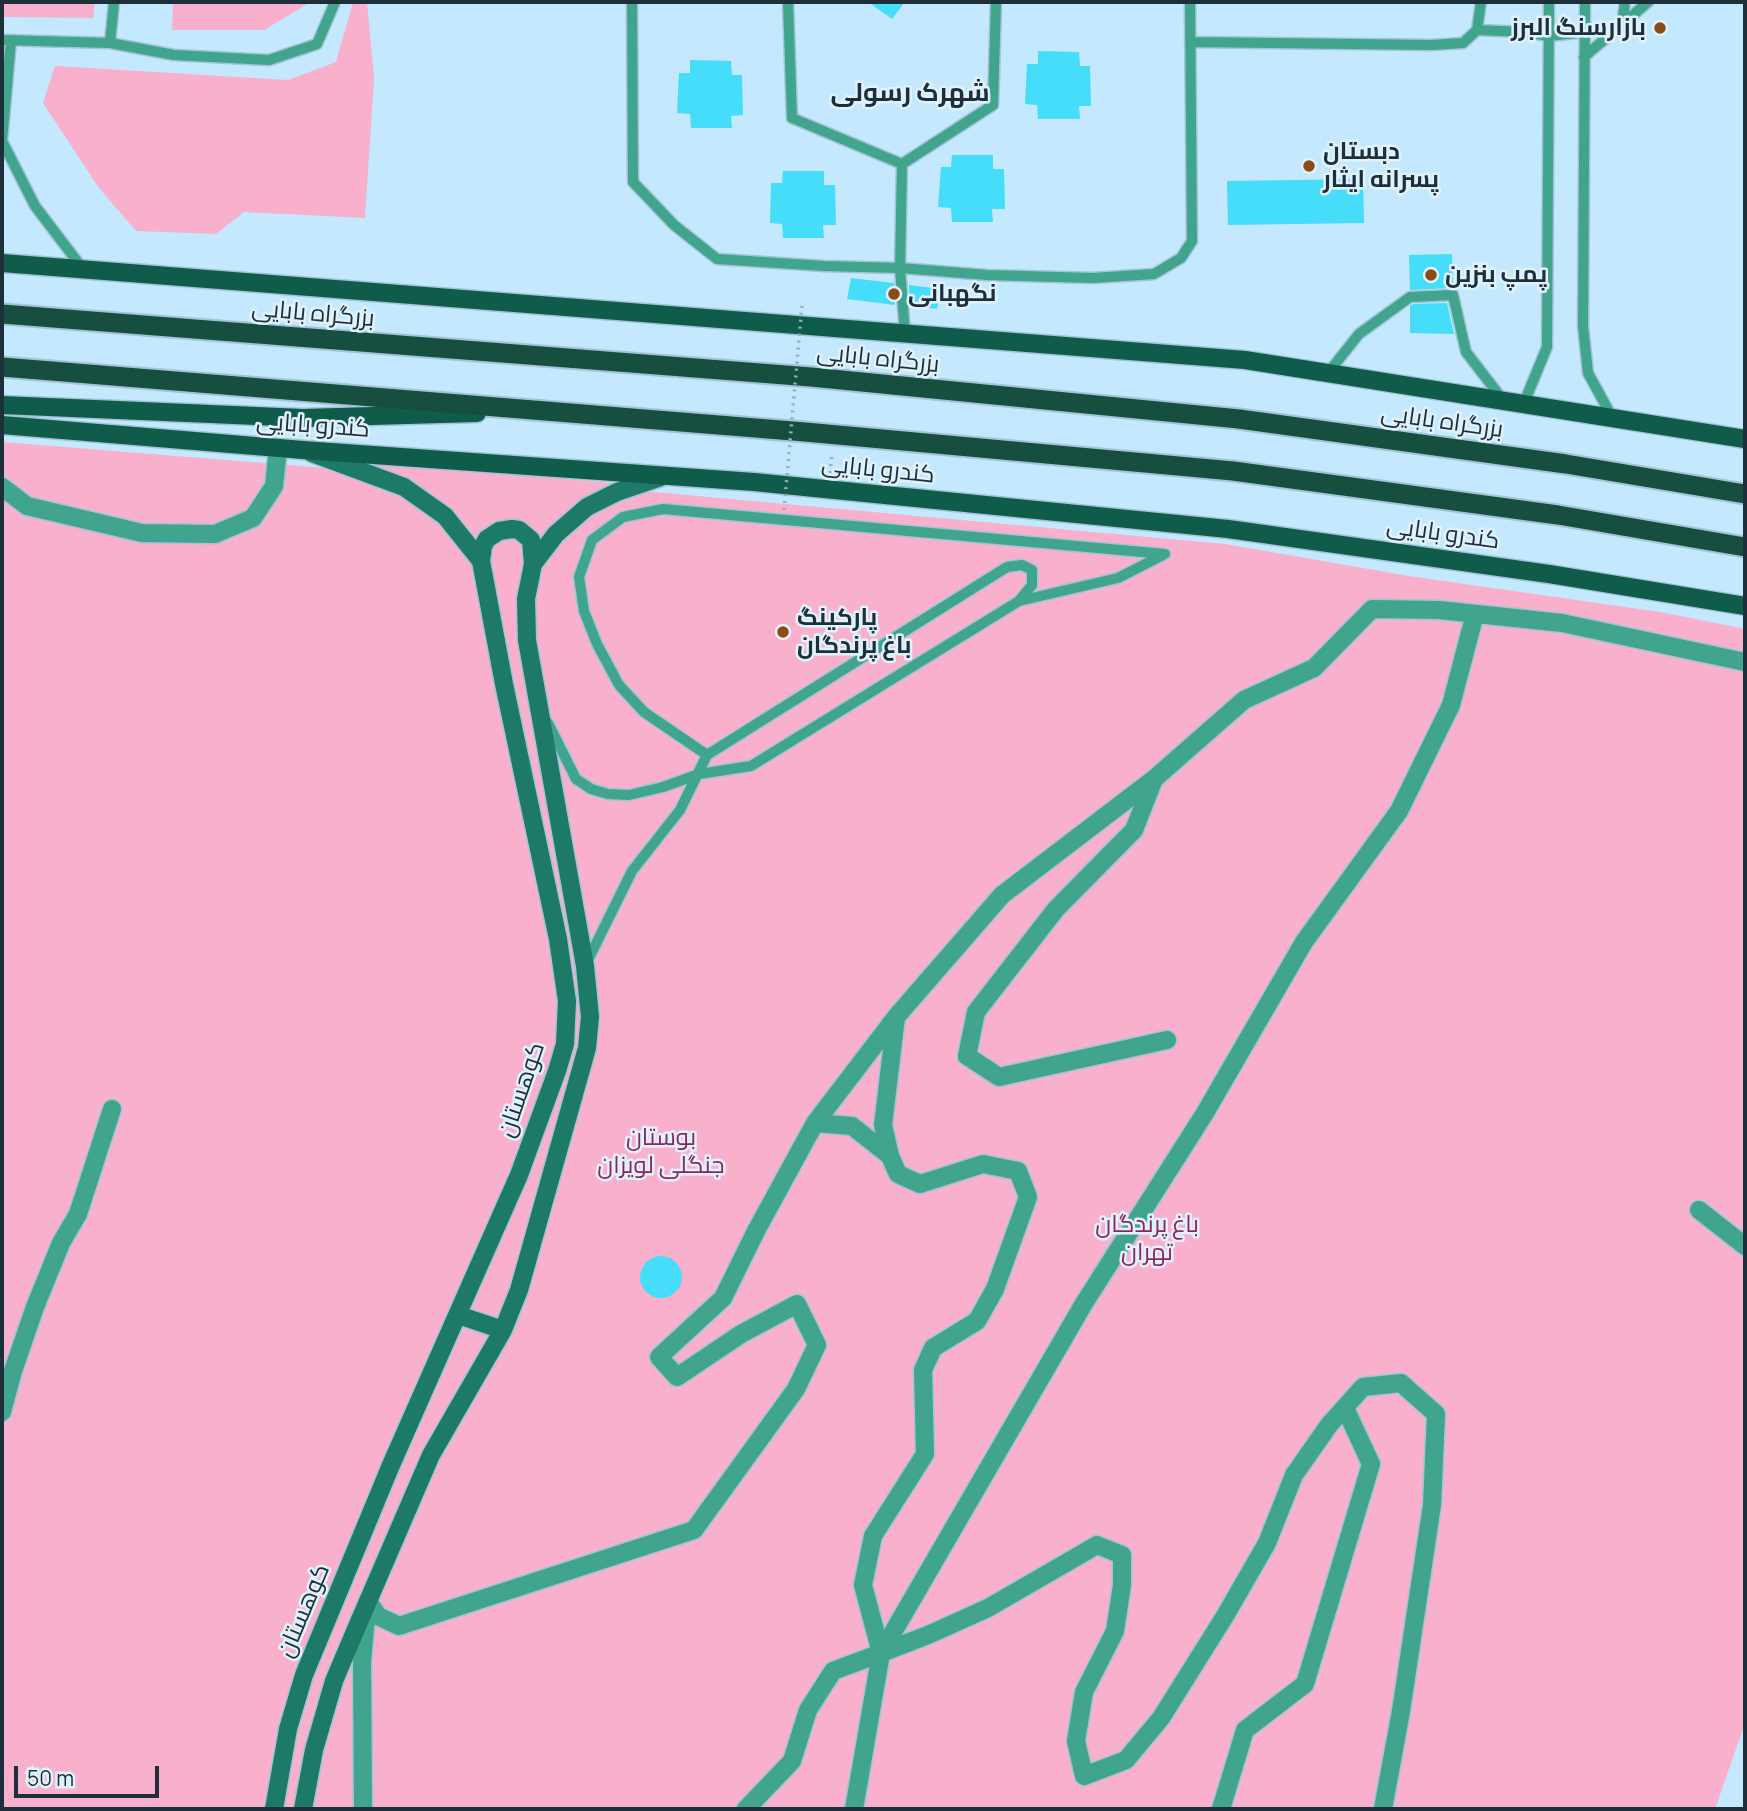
<!DOCTYPE html>
<meta charset="utf-8">
<style>
body{margin:0}
#map{position:relative;width:1747px;height:1811px;overflow:hidden;background:#c4e8fd;font-family:Manrope,sans-serif}
canvas{display:block}
.frame{position:absolute;inset:0;border:4px solid #1d2f39;pointer-events:none}
.scale{position:absolute;left:14px;top:1766px;width:145px;height:32px;box-sizing:border-box;border:4px solid #1d2f39;border-top:0;padding-left:9px;font-size:21px;line-height:24px;white-space:nowrap;color:#1d2f39;-webkit-text-stroke:5px #e0f2fd;paint-order:stroke}
</style>
<div id="map">
<canvas width="1747" height="1811"></canvas>
<div class="frame"></div>
<div class="scale">50 m</div>
</div>
<script>
const ctx = document.querySelector('canvas').getContext('2d');
ctx.lineJoin = 'round';
function paint(path, color) { ctx.fillStyle = color; ctx.fill(path, 'evenodd'); }
const toPath = rows => new Path2D(rows.map(r => 'M' + r).join(''));
function strokePath(path, color, width, dash) { ctx.strokeStyle = color; ctx.lineWidth = width; ctx.lineCap = dash ? 'butt' : 'round'; ctx.setLineDash(dash || []); ctx.stroke(path); }
function label(font, color, halo, rows, align = 'center') {
  ctx.font = font + ' Manrope,Cairo,sans-serif'; ctx.lineWidth = 5; ctx.setLineDash([]); ctx.textBaseline = 'middle'; ctx.strokeStyle = halo; ctx.fillStyle = color; for (const [text, x, y, turn = 0] of rows) {
    ctx.save(); ctx.translate(x, y); ctx.rotate((+turn || 0) * Math.PI / 180); ctx.textAlign = isNaN(turn) ? turn : align; if (halo) ctx.strokeText(text, 0, 0); ctx.fillText(text, 0, 0); ctx.restore();
  }
}
paint(toPath([
 [2,2,95,2,93,18,2,17],
 [173,2,311,2,264,30,172,30],
 [353,2,367,2,374,78,365,218,244,212,216,234,136,231,99,188,43,103,55,66,288,80,336,62],
 [2,442,388,473,347,460,622,484,610,488,1225,544,1409,576,1660,612,1745,629,1745,1723,1715,1809,2,1809]
]), '#f8b0cc');
paint(toPath([
 [868,2,905,2,892,19],
 [1038,51,1079,52,1080,66,1090,66,1091,106,1079,106,1080,119,1038,119,1037,105,1025,104,1027,64,1038,64],
 [690,60,731,61,732,75,742,75,743,115,731,116,732,128,691,128,690,114,677,113,679,73,690,73],
 [952,155,993,155,993,169,1004,169,1005,209,992,209,993,222,952,222,951,208,938,207,941,167,951,167],
 [783,171,824,171,824,185,835,185,836,225,823,225,824,238,783,238,782,224,770,223,771,183,782,183],
 [1363,179,1364,223,1228,225,1227,181],
 [1452,254,1453,288,1410,290,1409,255],
 [851,278,894,283,895,305,847,299],
 [909,285,941,289,937,309,910,306],
 [1447,303,1454,334,1410,333,1410,306,1413,304],
 '640 1277a21 21 0 1 1 42 0a21 21 0 1 1-42 0Z'
]), '#46ddfb');
const service = toPath([
 [632,2,633,182,674,225,717,259,824,266,900,268,987,275,1093,278,1154,274,1181,258,1192,241,1190,2],
 [788,2,792,118,902,164],
 [1585,2,1583,326,1588,373,1612,417],
 [1622,25,1625,2],
 [1477,30,1524,32,1549,36,1585,32],
 [2,40,110,43,174,55,269,60,317,44,335,2],
 [1191,42,1432,45,1463,43,1477,30,1481,2],
 [110,43,114,2],
 [1584,57,1648,2],
 [2,141,35,206,83,269],
 [2,141,11,41],
 [902,164,993,105,996,2],
 [902,164,900,268,905,334],
 [1328,373,1359,334,1410,297,1453,295,1466,352,1503,400],
 [1524,403,1547,347,1549,2],
 [548,723,576,779,591,789,608,794,629,795,663,787,699,774,751,766,1019,601,1118,578,1163,555],
 [707,755,644,712,619,685,597,644,584,611,579,577,592,540,623,517,663,509,1165,554],
 [587,962,632,871,680,810,707,755,1007,567,1022,565,1032,570,1032,585,1019,601]
]);
const minor = toPath([
 [2,487,27,506,142,533,215,534,253,518,274,486,278,448],
 [1154,779,1134,830,1056,909,976,1012,967,1056,999,1077,1167,1040],
 [815,1123,852,1126,890,1156],
 [1699,1210,1745,1246],
 [2,1412,13,1371,35,1307,61,1243,78,1214,112,1109],
 [368,1601,378,1616,399,1626,694,1530,796,1389,817,1345,797,1304,741,1334,677,1377,659,1357,723,1298,756,1231,815,1123,896,1017,1002,895,1154,779,1244,700,1314,668,1372,609,1439,610,1562,623,1745,662],
 [881,1653,863,1585,873,1536,925,1454,923,1370,933,1348,977,1321,995,1289,1028,1197,1018,1171,983,1164,920,1184,898,1174,890,1156,883,1125,896,1017],
 [363,1809,362,1661,367,1608],
 [746,1809,792,1761,808,1710,833,1671,881,1653,1083,1305,1205,1113,1304,942,1399,811,1451,705,1475,614],
 [854,1809,881,1653,928,1635,988,1608,1097,1545,1122,1555,1122,1585,1115,1631,1084,1692,1076,1741,1084,1776,1126,1760,1161,1718,1225,1616,1267,1543,1294,1475,1329,1425,1363,1387,1401,1383,1436,1414,1432,1505,1401,1711,1383,1809],
 [1221,1809,1245,1730,1305,1684,1371,1464,1345,1408]
]);
const secondary = toPath([
 [481,561,483,546,487,539,499,531,512,529,519,530,531,540,533,564],
 [458,1315,503,1330],
 [274,1809,288,1729,304,1675,391,1465,519,1175,557,1071,565,1044,567,1001,558,939,504,684,481,561,445,516,404,487,312,453],
 [303,1809,314,1750,334,1681,356,1629,431,1455,503,1330,519,1290,587,1048,590,1017,585,966,527,640,526,599,533,564,556,534,587,507,617,492,661,477]
]);
const primary = toPath([
 [2,263,1245,360,1745,439],
 [2,405,303,418,477,413],
 [2,425,303,450,754,482,1228,529,1549,574,1745,606]
]);
const trunk = toPath([
 [2,314,811,377,1239,419,1566,464,1745,494],
 [2,367,805,432,1233,471,1558,515,1745,547]
]);
strokePath(service, '#a3c3d6', 13);
strokePath(minor, '#a3c3d6', 21);
strokePath(secondary, '#a3c3d6', 21);
strokePath(primary, '#a3c3d6', 21);
strokePath(trunk, '#a3c3d6', 23);
strokePath(toPath([
 [830,473,832,453]
]), '#90afc0', 3.5, [2, 5]);
strokePath(service, '#41a48c', 10);
strokePath(minor, '#41a48c', 18);
strokePath(secondary, '#1d7a66', 18);
strokePath(primary, '#105c4b', 18);
strokePath(trunk, '#164e40', 19);
strokePath(toPath([
 [784,510,802,305]
]), '#90afc0', 3.5, [2, 5]);
for (const [x, y, r, color] of [
 [1660,28,7,"#8b4a16"],
 [1309,166,7,"#8b4a16"],
 [1431,275,7,"#8b4a16"],
 [894,294,7,"#8b4a16"],
 [783,632,7,"#8b4a16"]
]) { const dot = new Path2D(); dot.arc(x, y, r, 0, 2 * Math.PI); ctx.fillStyle = color; ctx.fill(dot); strokePath(dot, '#e0f2fd', 2.5); }
label('bold 24px', '#1d2f39', '#e0f2fd', [
 ["بازارسنگ البرز",1646,28,"right"],
 ["دبستان",1323,152],
 ["پسرانه ایثار",1323,180],
 ["پمپ بنزین",1445,275],
 ["نگهبانی",908,294],
 ["پارکینگ",797,618],
 ["باغ پرندگان",797,646]
], 'left');
label('24px', '#1d2f39', '#e0f2fd', [
 ["بزرگراه بابایی",313,314,5],
 ["بزرگراه بابایی",878,359,6],
 ["بزرگراه بابایی",1442,422,8],
 ["کندرو بابایی",313,426,4],
 ["کندرو بابایی",878,470,6],
 ["کندرو بابایی",1443,534,8],
 ["کوهستان",522,1090,-71],
 ["کوهستان",304,1611,-67]
]);
label('24px', '#91245b', '#e0f2fd', [
 ["بوستان",661,1138],
 ["جنگلی لویزان",661,1166],
 ["باغ پرندگان",1147,1225],
 ["تهران",1147,1253]
]);
label('bold 26px', '#1d2f39', '#e0f2fd', [
 ["شهرک رسولی",910,94]
]);
</script>
